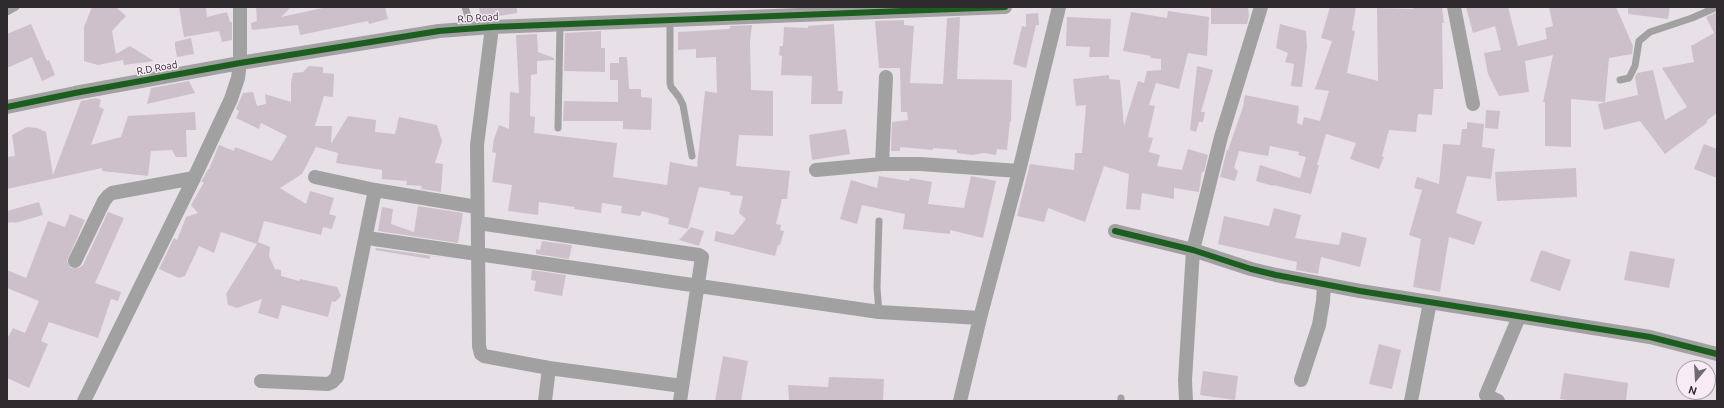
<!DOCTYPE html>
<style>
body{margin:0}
#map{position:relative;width:1724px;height:408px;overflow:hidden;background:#e7e0e6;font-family:Ubuntu,sans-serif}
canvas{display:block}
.frame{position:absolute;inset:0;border:8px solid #2f2a2e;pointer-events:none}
.north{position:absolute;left:1676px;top:360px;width:40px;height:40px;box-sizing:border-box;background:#f8ebf5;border:1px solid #a89ea5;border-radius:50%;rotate:198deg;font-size:11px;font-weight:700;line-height:16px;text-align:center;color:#2f2a2e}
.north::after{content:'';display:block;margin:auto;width:14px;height:18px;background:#6f6a6e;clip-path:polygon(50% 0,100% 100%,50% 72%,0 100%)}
</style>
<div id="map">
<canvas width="1724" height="408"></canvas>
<div class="frame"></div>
<div class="north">N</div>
</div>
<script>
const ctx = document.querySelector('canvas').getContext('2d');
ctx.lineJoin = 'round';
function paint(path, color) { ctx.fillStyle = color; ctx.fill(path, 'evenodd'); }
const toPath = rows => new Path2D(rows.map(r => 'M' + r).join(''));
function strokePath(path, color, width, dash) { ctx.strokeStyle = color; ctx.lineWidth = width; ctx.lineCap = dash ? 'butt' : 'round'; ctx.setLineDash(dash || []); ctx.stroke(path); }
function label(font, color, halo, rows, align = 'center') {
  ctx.font = font + ' Ubuntu,sans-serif'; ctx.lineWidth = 3; ctx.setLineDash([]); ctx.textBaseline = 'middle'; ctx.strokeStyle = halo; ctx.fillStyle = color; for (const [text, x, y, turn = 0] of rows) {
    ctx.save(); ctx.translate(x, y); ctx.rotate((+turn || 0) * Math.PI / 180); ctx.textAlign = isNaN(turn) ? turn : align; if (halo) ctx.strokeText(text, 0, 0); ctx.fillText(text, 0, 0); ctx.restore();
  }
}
paint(toPath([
 [92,7,116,7,126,16,112,31,116,54,130,46,154,61,124,65,123,60,98,65,84,61,84,27],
 [179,7,206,7,207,17,227,12,230,22,232,22,232,40,222,42,219,31,184,37],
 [256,7,291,7,281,17,327,7,385,7,388,19,369,24,368,21,300,35,298,25,252,30,251,23,257,21],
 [489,7,517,7,517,13,481,19,479,8],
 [1211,7,1248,7,1249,16,1247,24,1211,24],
 [1330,7,1356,7,1352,30,1355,31,1347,73,1378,81,1377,8,1413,9,1413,7,1442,7,1444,23,1442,23,1443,89,1434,89,1432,115,1418,114,1416,132,1389,130,1382,156,1384,157,1379,169,1350,159,1356,143,1326,134,1317,165,1319,165,1311,194,1273,185,1273,186,1256,181,1260,165,1300,178,1306,157,1298,155,1299,152,1270,146,1268,156,1239,151,1234,168,1238,171,1235,181,1220,177,1227,150,1228,150,1243,107,1245,95,1299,106,1297,123,1302,125,1304,117,1320,121,1329,91,1315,89,1332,41,1321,38],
 [1466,7,1508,7,1518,46,1547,39,1545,28,1553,26,1549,7,1616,7,1633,46,1632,54,1609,58,1605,102,1571,99,1571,147,1545,146,1545,102,1543,102,1553,55,1525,61,1529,92,1499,96,1488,74,1484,53,1501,50,1495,26,1473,33],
 [1628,7,1670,7,1668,19,1628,14],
 [1168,11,1209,17,1207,56,1188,53,1179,89,1156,83,1149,105,1155,106,1148,137,1153,138,1149,152,1160,155,1157,166,1182,170,1188,149,1208,155,1204,172,1202,172,1199,192,1174,188,1174,199,1142,193,1140,210,1126,209,1129,174,1104,166,1085,222,1048,208,1044,222,1017,216,1030,164,1074,170,1075,153,1082,153,1086,105,1076,106,1073,79,1109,75,1109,79,1120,80,1124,126,1138,81,1144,83,1147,71,1161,70,1161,59,1150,58,1151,56,1123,51,1131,12,1167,18],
 [1717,12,1717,113,1706,121,1708,122,1665,154,1640,121,1604,130,1598,104,1638,95,1635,77,1637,73,1653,70,1665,120,1687,107,1662,68,1694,62,1691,46,1714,33,1706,17],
 [1038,13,1039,25,1036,25,1026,68,1013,64,1022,26,1026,27,1026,14],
 [960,17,957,79,1012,80,1011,122,1010,121,1007,150,997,149,996,155,984,153,972,155,957,153,957,150,933,148,933,150,900,147,900,151,891,151,892,122,908,120,907,112,901,112,900,68,879,68,875,21,904,20,904,25,914,26,910,83,943,84,947,18],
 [1067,17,1111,19,1109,57,1089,57,1090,47,1066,46],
 [31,24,47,61,49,60,55,75,42,81,32,57,7,68,7,34],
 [834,24,838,91,843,91,842,104,811,104,812,76,781,75,782,56,779,55,780,46,783,46,784,27,808,28,808,26],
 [1280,24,1306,31,1307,47,1302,87,1291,86,1294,64,1285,62,1288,53,1276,48],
 [752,25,750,41,751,90,773,91,773,136,739,135,736,166,790,171,787,199,782,199,776,224,781,225,780,230,784,231,780,245,778,245,775,256,714,241,716,231,733,235,746,219,739,213,743,196,730,195,730,192,699,187,688,229,668,224,669,218,642,211,640,216,621,213,622,206,602,203,601,213,574,209,575,207,539,202,538,215,508,211,512,185,492,182,496,153,492,152,494,139,499,125,509,129,510,92,519,93,516,35,537,34,538,52,554,58,554,60,537,61,537,74,531,75,530,116,535,117,534,133,617,143,613,177,667,185,670,162,697,167,705,91,717,93,716,57,696,58,696,49,678,50,678,32,730,29,730,26],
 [601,31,601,48,605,48,605,72,564,71,565,33],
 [191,38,194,54,177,57,175,46,175,42],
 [619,57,627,57,629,89,641,89,641,97,652,98,651,130,623,129,623,121,563,121,564,101,618,102,618,80,610,80,610,63,619,63],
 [309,66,323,67,323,73,334,74,333,97,324,96,315,126,332,126,331,144,348,116,376,120,375,132,395,134,399,117,437,125,442,141,435,163,443,164,441,192,421,189,422,186,406,185,407,181,382,179,382,170,336,163,338,153,316,147,302,174,280,188,306,204,310,191,334,198,329,214,336,216,332,229,323,227,321,235,264,221,258,242,270,247,269,256,275,269,281,270,281,276,299,281,300,279,337,287,341,296,335,302,332,301,328,317,282,305,278,319,258,313,262,299,237,308,228,305,226,294,257,244,221,232,214,253,199,246,185,276,179,278,159,269,174,238,177,240,186,217,198,213,191,205,204,182,201,182,208,169,209,169,219,145,234,151,235,147,272,161,287,136,261,123,259,129,236,118,239,111,236,109,243,93,253,92,257,106,266,104,265,94,291,102,291,83,293,73,303,72],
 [1197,66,1213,70,1201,112,1205,112,1203,122,1199,122,1196,132,1190,130],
 [189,81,195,93,147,104,151,88],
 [96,98,101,100,99,107,104,109,91,145,121,137,128,116,195,112,196,130,186,130,187,157,176,157,172,150,151,151,148,176,102,171,102,168,7,189,7,157,15,156,12,135,27,127,37,128,46,132,53,175,81,101],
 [1486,110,1500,111,1498,129,1485,128],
 [1467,122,1484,124,1482,147,1495,149,1491,179,1467,176,1456,213,1482,222,1474,245,1449,237,1440,292,1413,287,1421,239,1409,235,1422,190,1414,188,1417,177,1439,184,1443,144,1460,145,1462,129,1467,129],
 [846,129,850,154,812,160,809,135],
 [1704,144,1717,149,1717,178,1694,169],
 [1576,168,1577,197,1497,201,1495,172],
 [879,176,909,181,910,178,932,182,928,204,964,208,971,176,996,181,983,238,950,230,950,234,903,229,905,214,862,205,857,224,840,219,851,180,877,188],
 [39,202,43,215,15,223,14,222,7,223,7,211],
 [418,206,463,213,458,243,378,231,382,207,393,209,391,224,414,232],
 [1274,208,1301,215,1295,238,1339,245,1342,232,1367,238,1360,267,1321,257,1318,274,1296,270,1297,262,1218,244,1224,216,1269,226],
 [108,212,124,218,95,283,121,292,118,301,111,299,98,338,49,322,41,341,48,344,29,388,7,378,7,339,13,328,25,333,39,301,7,288,7,270,26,278,48,221,65,227,70,214,85,220,67,261,71,268,79,268,83,265],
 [691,227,704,231,699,246,679,240],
 [542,241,572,245,569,259,536,254,536,249,540,250],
 [376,248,455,259,430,256,430,259,375,250],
 [1541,250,1571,260,1560,291,1530,281],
 [1630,251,1675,259,1669,288,1624,280],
 [532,270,566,275,562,296,534,291,536,281,531,280],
 [1379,344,1401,350,1392,389,1369,384],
 [723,356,748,361,741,401,715,401],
 [1203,371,1238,376,1235,400,1200,395],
 [1564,373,1628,383,1626,401,1573,401,1560,399],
 [829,377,884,379,883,401,789,401,788,385,828,387]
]), '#cec0cb');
strokePath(toPath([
 [465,7,472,29],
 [7,12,16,7],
 [670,20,670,83,671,87,679,97,683,105,692,156],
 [1620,80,1629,78,1635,66,1639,41,1650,32,1692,18,1717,7],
 [558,128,560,25],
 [879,312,877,288,879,221],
 [1121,398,1121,401]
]), '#a1a1a2', 7);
strokePath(toPath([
 [1454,7,1473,104],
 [492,27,477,145,479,346,481,354,484,356,549,368,682,386],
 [7,107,75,93,240,63,439,31,492,27,1005,7],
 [882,164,886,77],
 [816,170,882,164,920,164,1019,171],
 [315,177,375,190,477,207],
 [478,223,699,255,702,257,680,401],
 [1115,231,1193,250,1251,269,1276,275,1360,291,1650,337,1717,354],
 [374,239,879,312,980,318],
 [75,261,104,201,108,196,112,193,194,178],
 [1301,380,1319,325,1323,301,1324,285],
 [261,381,328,384,332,382,337,377,375,190],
 [84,401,194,178,231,99,238,78,240,63,240,7],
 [545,401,549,368],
 [960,401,980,318,1019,171,1059,7],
 [1186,401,1185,380,1193,250,1221,137,1261,7],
 [1411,401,1430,302],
 [1498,401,1486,395,1519,317]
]), '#a1a1a2', 14);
strokePath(toPath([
 [7,107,75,93,240,63,439,31,492,27,1005,7],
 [1115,231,1193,250,1251,269,1276,275,1360,291,1650,337,1717,354]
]), '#1b5e20', 6);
label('10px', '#2f2a2e', '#f8ebf5', [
 ["R.D Road",478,18,-4],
 ["R.D Road",157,68,-10]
]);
</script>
